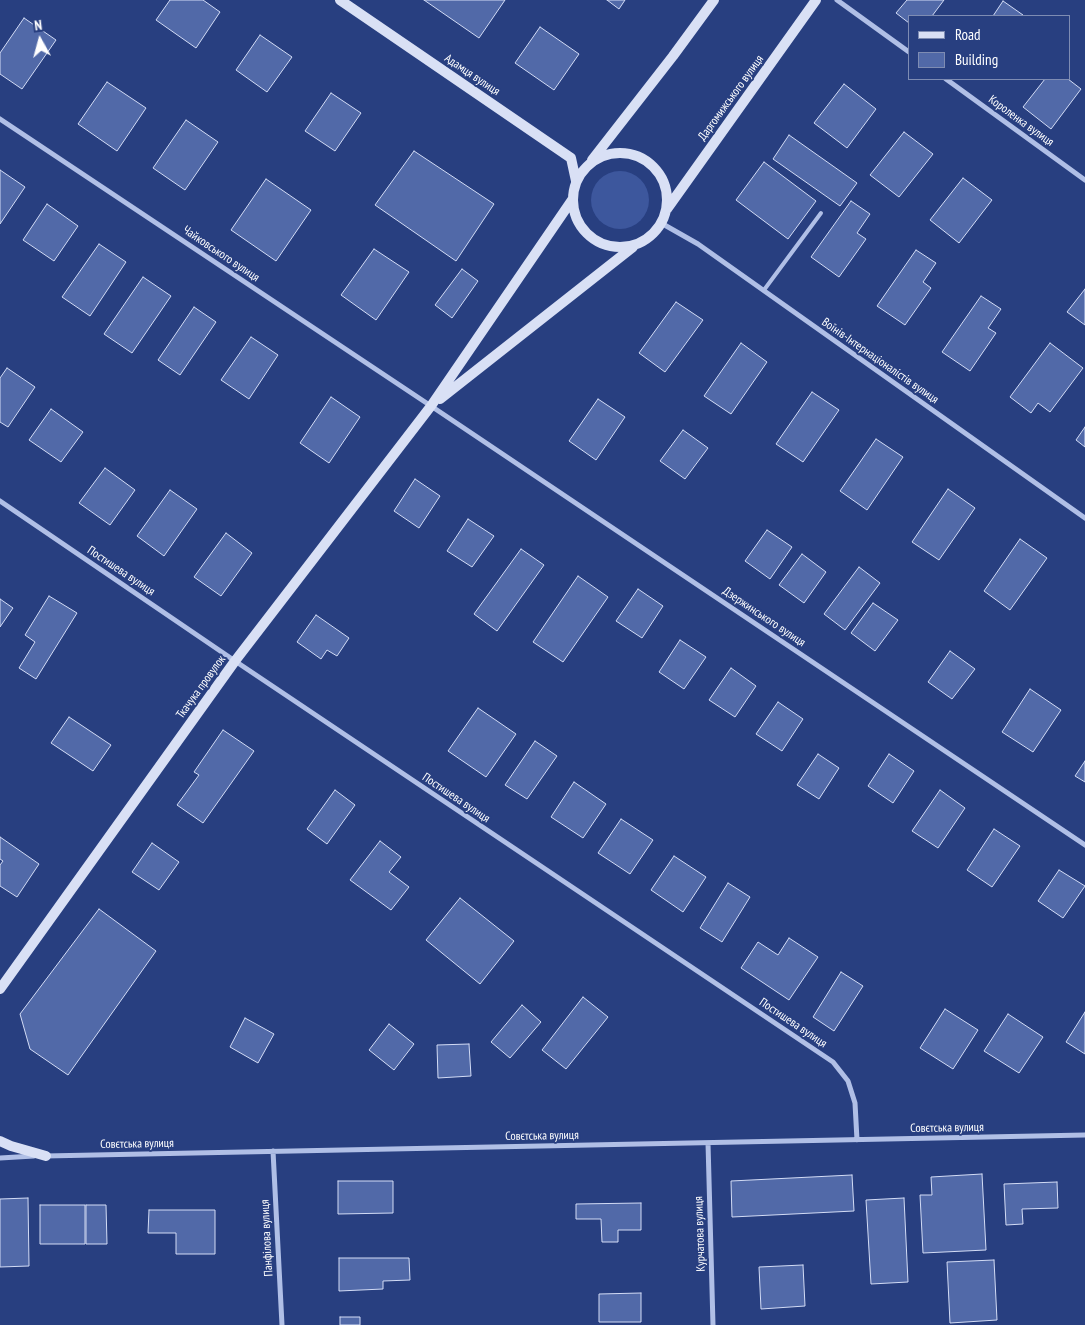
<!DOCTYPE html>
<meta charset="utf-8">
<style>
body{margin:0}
#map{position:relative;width:1085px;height:1325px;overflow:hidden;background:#283f80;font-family:"PT Sans Narrow",sans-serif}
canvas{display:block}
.legend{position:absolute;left:908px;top:15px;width:162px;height:65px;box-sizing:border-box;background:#283f80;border:1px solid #7e8cb3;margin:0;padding:6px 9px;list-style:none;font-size:15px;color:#fff}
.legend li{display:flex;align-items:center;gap:10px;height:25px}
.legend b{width:25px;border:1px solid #7e8cb3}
.north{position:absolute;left:15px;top:15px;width:50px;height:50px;-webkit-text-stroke:4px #283f80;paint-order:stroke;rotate:353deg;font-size:14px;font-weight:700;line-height:20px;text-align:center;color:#fff}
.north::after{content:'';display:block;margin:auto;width:18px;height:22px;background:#fff;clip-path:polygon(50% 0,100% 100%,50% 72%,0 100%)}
</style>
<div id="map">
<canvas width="1085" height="1325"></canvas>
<ul class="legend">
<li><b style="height:6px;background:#d9e0f5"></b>Road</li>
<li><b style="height:14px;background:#5169a8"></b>Building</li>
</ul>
<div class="north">N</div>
</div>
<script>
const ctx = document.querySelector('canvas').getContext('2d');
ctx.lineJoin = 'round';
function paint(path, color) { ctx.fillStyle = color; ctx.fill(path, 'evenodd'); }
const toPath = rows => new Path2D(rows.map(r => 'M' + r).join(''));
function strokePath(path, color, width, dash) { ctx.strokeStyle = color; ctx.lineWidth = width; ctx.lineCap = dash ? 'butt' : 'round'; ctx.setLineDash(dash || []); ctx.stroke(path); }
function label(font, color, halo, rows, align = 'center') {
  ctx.font = font + ' "PT Sans Narrow",sans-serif'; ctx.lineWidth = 4; ctx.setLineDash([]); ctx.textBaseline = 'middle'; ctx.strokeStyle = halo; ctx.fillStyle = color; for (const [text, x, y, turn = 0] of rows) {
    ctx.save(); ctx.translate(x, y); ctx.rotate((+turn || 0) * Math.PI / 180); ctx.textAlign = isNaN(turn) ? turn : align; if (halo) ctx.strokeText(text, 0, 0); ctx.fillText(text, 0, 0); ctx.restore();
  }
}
paint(toPath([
 '591 200a29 29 0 1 1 58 0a29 29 0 1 1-58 0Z'
]), '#3d579d');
const building = toPath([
 [170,0,203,0,220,12,196,48,156,20,170,0],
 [424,0,505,0,479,38,424,0],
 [607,0,625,0,619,9,607,0],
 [907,0,944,0,932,16,909,16,909,23,896,13,907,0],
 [1003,1,1023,15,1022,16,993,16,1003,1],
 [24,18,56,40,22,89,0,74,0,53,24,18],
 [540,27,579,54,554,90,515,63,540,27],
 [260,35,292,57,267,92,236,70,260,35],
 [1045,79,1068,79,1081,89,1051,129,1023,107,1045,79],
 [107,82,146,108,117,151,78,124,107,82],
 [844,84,876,109,847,148,814,123,844,84],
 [331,93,361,113,335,151,305,131,331,93],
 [186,120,218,142,185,190,153,168,186,120],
 [904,132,933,154,899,197,870,175,904,132],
 [789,135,857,183,840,206,773,159,789,135],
 [414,151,494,204,456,261,375,205,414,151],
 [764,162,816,201,788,239,736,200,764,162],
 [0,170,25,187,0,224,0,170],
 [963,178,992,200,959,243,930,220,963,178],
 [266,179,311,210,276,261,231,230,266,179],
 [851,201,870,214,857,233,866,239,839,277,811,257,851,201],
 [47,204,78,226,54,261,23,240,47,204],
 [99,244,126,262,90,316,62,297,99,244],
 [374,249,409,272,376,320,341,295,374,249],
 [916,250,936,263,923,282,931,288,905,325,877,306,916,250],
 [462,269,478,281,452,318,435,305,462,269],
 [143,277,171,296,132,353,104,334,143,277],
 [1085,289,1085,325,1067,312,1085,289],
 [981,296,1001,309,988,328,996,333,970,371,942,352,981,296],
 [676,302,703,320,665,372,639,353,676,302],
 [194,307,216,322,180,375,158,360,194,307],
 [251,337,278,355,249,399,221,380,251,337],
 [741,343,767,362,731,414,704,396,741,343],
 [1050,343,1083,368,1050,412,1038,403,1031,413,1010,397,1050,343],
 [7,368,35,387,8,427,0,422,0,378,7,368],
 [812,392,839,410,803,462,776,444,812,392],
 [331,397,360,417,329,463,300,443,331,397],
 [598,399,625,417,596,460,569,441,598,399],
 [51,409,83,432,61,462,29,440,51,409],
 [1085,427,1085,447,1076,440,1085,427],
 [683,430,708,448,685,479,660,461,683,430],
 [876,439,903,457,867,510,840,491,876,439],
 [105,468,135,490,110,525,79,503,105,468],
 [415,479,440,496,419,528,394,511,415,479],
 [948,489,975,508,939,560,912,542,948,489],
 [170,490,197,509,164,556,137,536,170,490],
 [468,519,494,536,472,567,447,551,468,519],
 [767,530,792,547,770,579,745,561,767,530],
 [226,533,252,553,221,596,194,577,226,533],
 [1020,539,1047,558,1010,610,984,591,1020,539],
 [521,549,544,565,497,631,474,614,521,549],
 [802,554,826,572,804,603,779,585,802,554],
 [859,567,880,583,845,630,824,614,859,567],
 [578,576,608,597,563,662,533,642,578,576],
 [638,589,663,606,642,638,616,621,638,589],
 [49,596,77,613,36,679,19,668,35,642,25,635,49,596],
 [0,599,13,608,0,627,0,599],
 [873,603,898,620,875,651,851,633,873,603],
 [316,615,349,638,337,656,327,650,321,659,297,642,316,615],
 [680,640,706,657,684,689,659,672,680,640],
 [950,651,975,669,952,699,928,682,950,651],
 [731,668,756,686,735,717,709,700,731,668],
 [1030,689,1061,710,1033,752,1002,732,1030,689],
 [778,702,803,719,782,751,756,734,778,702],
 [478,708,516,734,486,777,448,751,478,708],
 [69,717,111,745,93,771,51,743,69,717],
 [223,730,254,751,203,823,177,805,199,775,194,772,223,730],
 [535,741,557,756,527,799,505,785,535,741],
 [818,754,839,768,819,799,797,785,818,754],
 [889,754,914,771,893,803,868,786,889,754],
 [1085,761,1085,782,1075,776,1085,761],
 [574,782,606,804,583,838,551,817,574,782],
 [335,790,355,805,327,844,307,829,335,790],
 [940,790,965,808,938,848,912,831,940,790],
 [621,819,653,840,630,874,598,853,621,819],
 [994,829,1020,846,992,887,967,870,994,829],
 [0,837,39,864,17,897,0,886,0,865,3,861,0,859,0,837],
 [380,841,401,857,389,872,409,887,391,910,350,880,380,841],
 [152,843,179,862,159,890,132,872,152,843],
 [674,856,706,877,683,912,651,890,674,856],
 [1059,870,1085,886,1063,918,1038,901,1059,870],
 [728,883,750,897,722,942,700,928,728,883],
 [460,898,514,941,480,984,426,940,460,898],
 [99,909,156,951,68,1075,30,1049,20,1014,99,909],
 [789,938,818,957,789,1000,741,968,758,942,778,955,789,938],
 [841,972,863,986,834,1031,813,1017,841,972],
 [583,997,608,1017,566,1069,542,1050,583,997],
 [522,1005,541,1022,510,1058,491,1042,522,1005],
 [945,1009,978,1030,953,1069,920,1048,945,1009],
 [1085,1012,1085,1054,1066,1042,1085,1012],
 [1008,1014,1043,1037,1019,1073,984,1051,1008,1014],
 [245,1018,274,1034,258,1063,230,1047,245,1018],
 [389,1024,414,1044,394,1070,369,1050,389,1024],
 [469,1044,471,1076,438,1078,437,1045,469,1044],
 [982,1174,986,1250,923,1253,920,1195,932,1195,931,1177,982,1174],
 [852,1175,854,1211,732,1217,731,1181,852,1175],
 [338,1181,393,1181,393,1213,338,1214,338,1181],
 [1057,1182,1058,1208,1022,1209,1023,1224,1006,1225,1004,1184,1057,1182],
 [28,1198,29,1266,0,1267,0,1199,28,1198],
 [904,1198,908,1282,871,1284,866,1200,904,1198],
 [641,1203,641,1230,618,1230,618,1242,602,1242,601,1219,576,1219,576,1204,641,1203],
 [40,1205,85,1205,85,1244,40,1244,40,1205],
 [86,1205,106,1205,107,1244,86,1244,86,1205],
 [149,1210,215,1210,215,1254,176,1254,176,1233,148,1233,149,1210],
 [339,1258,409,1258,410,1280,383,1281,383,1289,339,1291,339,1258],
 [994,1260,997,1320,950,1323,947,1262,994,1260],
 [803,1265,805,1306,761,1309,759,1267,803,1265],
 [641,1293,641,1322,599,1322,599,1294,641,1293],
 [340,1317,360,1317,360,1325,340,1325,340,1317]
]);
paint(building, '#5169a8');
strokePath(building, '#d3dcf5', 1);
strokePath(toPath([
 [764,290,821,213]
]), '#b0bfe6', 4);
strokePath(toPath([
 [837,0,909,52],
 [946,79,1085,180],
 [0,119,431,406,1085,845],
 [661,223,698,244,1085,518],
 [0,501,235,661,833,1062,848,1081,855,1103,857,1140],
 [708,1143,713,1325],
 [273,1151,282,1325],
 [45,1156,1085,1135],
 [0,1158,34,1156]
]), '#b0bfe6', 5);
strokePath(toPath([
 [340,0,571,158,576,181],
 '573 200a47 47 0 1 1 94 0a47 47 0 1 1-94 0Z',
 [592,160,673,56,714,0],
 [667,209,816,0],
 [440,399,633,247],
 [0,989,235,661,431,406,572,200],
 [0,1141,11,1146,46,1156]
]), '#d9e0f5', 10);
label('12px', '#fff', '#283f80', [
 ["Адамця вулиця",472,75,34],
 ["Даргомижського вулиця",731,98,-54],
 ["Короленка вулиця",1021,121,36],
 ["Чайковського вулиця",221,254,34],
 ["Воїнів-Інтернаціоналістів вулиця",880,361,35],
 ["Постишева вулиця",121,571,34],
 ["Дзержинського вулиця",764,617,34],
 ["Ткачука провулок",201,687,-54],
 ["Постишева вулиця",456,798,34],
 ["Постишева вулиця",793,1023,34],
 ["Совєтська вулиця",947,1128,-1],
 ["Совєтська вулиця",542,1136,-1],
 ["Совєтська вулиця",137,1144,-1],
 ["Курчатова вулиця",700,1234,-92],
 ["Панфілова вулиця",267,1238,-93]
]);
</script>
